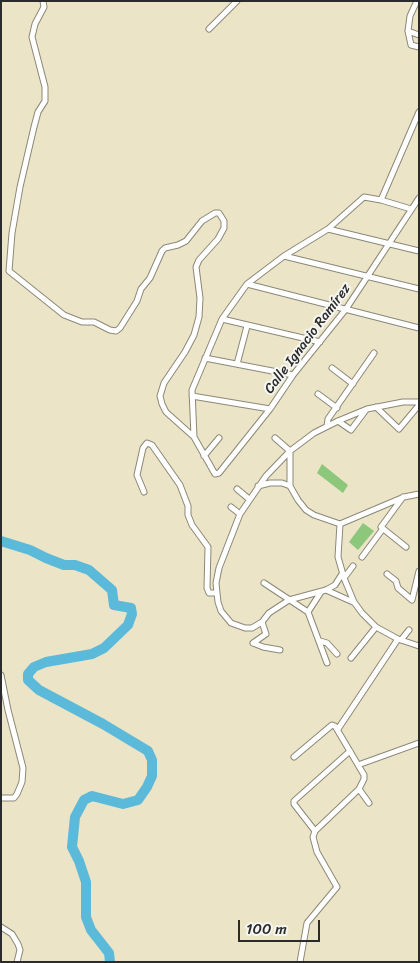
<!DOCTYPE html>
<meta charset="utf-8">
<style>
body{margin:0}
#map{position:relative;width:420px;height:963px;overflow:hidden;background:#ebe4c6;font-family:Sriracha,sans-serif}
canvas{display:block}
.frame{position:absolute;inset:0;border:2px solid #2b2b2b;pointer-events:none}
.scale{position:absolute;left:238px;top:920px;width:82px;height:22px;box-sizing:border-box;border:2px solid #2b2b2b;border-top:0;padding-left:6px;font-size:15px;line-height:18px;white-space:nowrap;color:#2b2b2b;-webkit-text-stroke:4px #f6f6f2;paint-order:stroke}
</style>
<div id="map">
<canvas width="420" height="963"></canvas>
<div class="frame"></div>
<div class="scale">100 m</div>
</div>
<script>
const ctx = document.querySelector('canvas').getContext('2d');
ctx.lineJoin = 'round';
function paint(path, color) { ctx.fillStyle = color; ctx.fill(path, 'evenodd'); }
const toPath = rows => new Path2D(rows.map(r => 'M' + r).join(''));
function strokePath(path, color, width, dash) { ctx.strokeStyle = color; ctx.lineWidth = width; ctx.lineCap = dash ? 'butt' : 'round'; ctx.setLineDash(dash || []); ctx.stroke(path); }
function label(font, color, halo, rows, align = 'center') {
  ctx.font = font + ' Sriracha,sans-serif'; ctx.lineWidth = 4; ctx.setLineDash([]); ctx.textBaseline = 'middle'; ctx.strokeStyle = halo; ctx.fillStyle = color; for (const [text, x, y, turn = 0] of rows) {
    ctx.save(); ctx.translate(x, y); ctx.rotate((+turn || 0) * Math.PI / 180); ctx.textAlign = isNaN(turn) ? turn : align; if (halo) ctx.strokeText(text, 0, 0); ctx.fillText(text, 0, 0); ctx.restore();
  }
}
paint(toPath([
 [322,464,348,485,343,493,317,473],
 [363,523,374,531,358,550,349,542]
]), '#8cc77c');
strokePath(toPath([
 [1,541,30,550,46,558,64,565,75,565,89,570,112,590,114,605,131,608,132,614,128,625,104,648,92,654,46,662,34,667,28,674,28,680,39,690,103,724,148,751,152,760,152,776,147,787,138,800,123,804,92,796,84,800,75,817,72,847,79,861,86,882,86,917,91,930,109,953,110,962]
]), '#5bb9d9', 10);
const street = toPath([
 [43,1,44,7,35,24,32,37,45,87,45,101,38,112,34,127,20,187,12,233,9,271,64,315,82,322,94,322,110,330,116,331,120,328,137,301,141,289,150,278,162,251,165,248,178,245,186,241,202,221,215,213,219,213,224,221,224,228,218,239,199,260,196,267,200,298,199,317,194,335,185,352,164,383,160,396,162,404,166,412,194,437],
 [417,1,410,16,408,31,411,45,419,47],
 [209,29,237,1],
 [408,31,419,35],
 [381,200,419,112],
 [411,209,381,200,364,197,328,229,284,256,247,284,222,319,192,390,194,437,215,474,219,473,270,409,293,375,346,309,419,198],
 [328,229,419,251],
 [284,256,419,289],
 [247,284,419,328],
 [222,319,320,342],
 [205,358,293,375],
 [237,364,247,326],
 [332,368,353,384],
 [318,394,337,408],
 [192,396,270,409],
 [376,407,399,429,419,405],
 [338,421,351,430,366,410],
 [327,426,328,419,374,353],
 [275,438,290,451],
 [290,451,290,486,298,500,306,510,314,515,340,524,404,497,419,494],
 [204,456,219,438],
 [258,486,270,483,282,483,290,486],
 [237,489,249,499],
 [144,492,137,475,143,448,147,443,152,445,180,485,188,506,188,515,192,525,208,547,207,588,209,593,217,593],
 [403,497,381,527,406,547],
 [231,507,240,514],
 [340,524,338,557,344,578,354,602,362,613,376,627,398,639,419,646],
 [362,557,382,530],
 [342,574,335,585,326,590,289,600,269,613,262,622,252,628,245,628,231,623,221,611,218,602,216,583,219,568,240,514,266,476,290,451,314,433,338,421,367,409,403,402,419,402],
 [387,574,396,581,398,588,412,600,419,571],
 [344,578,353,566],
 [264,583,308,612,327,663],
 [326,590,353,602],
 [308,612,321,592],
 [401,640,409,630],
 [320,641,327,643,337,654],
 [253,643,266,634,262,622],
 [253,643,263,647,280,650],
 [351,658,376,627],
 [1,675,8,710,23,768,22,782,17,794,14,798,1,798],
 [338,729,398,639],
 [294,757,332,725,335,726,364,775,364,779,359,789,315,831],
 [358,765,419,743],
 [359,789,369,803],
 [1,927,12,934,18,944,20,950,17,962],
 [300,962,307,923,337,887,317,852,313,837,315,831,294,804,294,801,350,751]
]);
strokePath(street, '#8b8878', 7);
strokePath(street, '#fff', 5);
label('14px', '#2b2b2b', '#f6f6f2', [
 ["Calle Ignacio Ramírez",308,339,-53]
]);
</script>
